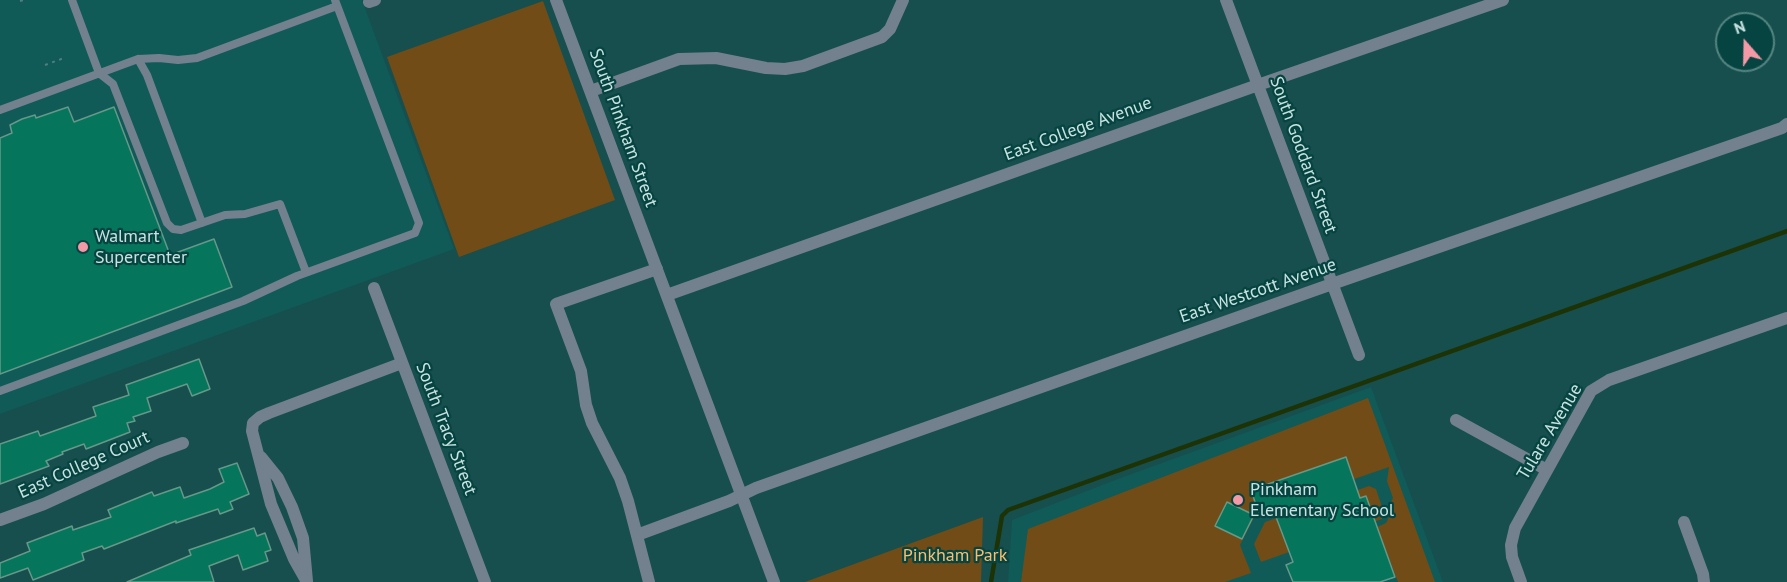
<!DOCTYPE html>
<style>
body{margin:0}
#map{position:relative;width:1787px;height:582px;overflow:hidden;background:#164f4d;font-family:"PT Sans",sans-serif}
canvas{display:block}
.north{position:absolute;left:1715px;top:12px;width:60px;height:60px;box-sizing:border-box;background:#064442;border:2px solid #548482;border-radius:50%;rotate:340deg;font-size:16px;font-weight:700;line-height:24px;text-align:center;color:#c8e3e1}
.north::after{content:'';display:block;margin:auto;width:21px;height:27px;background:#f49aa6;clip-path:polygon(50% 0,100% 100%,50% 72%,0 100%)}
</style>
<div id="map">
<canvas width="1787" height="582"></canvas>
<div class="north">N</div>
</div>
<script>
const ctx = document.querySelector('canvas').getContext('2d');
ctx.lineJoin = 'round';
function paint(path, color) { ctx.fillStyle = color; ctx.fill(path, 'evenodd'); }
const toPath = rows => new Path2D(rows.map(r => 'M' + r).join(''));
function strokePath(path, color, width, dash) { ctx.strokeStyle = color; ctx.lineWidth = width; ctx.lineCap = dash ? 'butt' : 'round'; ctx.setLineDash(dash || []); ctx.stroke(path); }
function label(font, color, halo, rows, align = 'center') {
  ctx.font = font + ' "PT Sans",sans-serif'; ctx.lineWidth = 4.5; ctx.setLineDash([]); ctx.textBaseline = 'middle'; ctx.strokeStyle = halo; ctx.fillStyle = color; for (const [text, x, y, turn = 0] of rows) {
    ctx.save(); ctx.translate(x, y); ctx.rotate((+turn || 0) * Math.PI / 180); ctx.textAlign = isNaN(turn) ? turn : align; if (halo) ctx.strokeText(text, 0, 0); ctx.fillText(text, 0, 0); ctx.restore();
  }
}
paint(toPath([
 [0,0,362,0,454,249,0,414],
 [1371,387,1443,582,1008,582,1012,520,1115,480]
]), '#105a58');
paint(toPath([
 [543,1,615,200,459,257,387,57],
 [1368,398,1435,582,1398,582,1377,527,1386,523,1391,513,1389,506,1393,498,1387,481,1389,467,1256,513,1240,545,1251,573,1225,582,1021,582,1028,529],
 [1369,486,1376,489,1384,513,1382,519,1261,562,1254,544,1265,522],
 [983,517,981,582,805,582]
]), '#724c16');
strokePath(toPath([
 [991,582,1002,516,1008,510,1787,231]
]), '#1d3205', 4.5);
const building = toPath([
 [68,107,74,122,114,107,170,255,214,239,232,287,0,374,0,138,12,133,10,125,22,119,35,115,36,118,68,107],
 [199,359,210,389,192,396,187,384,147,398,151,411,133,417,135,421,127,423,130,432,86,449,84,444,62,452,63,454,46,461,49,466,0,484,0,444,38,431,40,436,96,416,93,407,129,395,126,385,199,359],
 [1346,457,1360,498,1366,496,1395,577,1380,582,1293,582,1286,565,1293,562,1273,509,1259,514,1251,490,1346,457],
 [237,463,249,494,230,502,233,509,220,514,218,509,176,523,176,521,104,549,102,546,82,553,84,560,33,580,28,568,0,578,0,563,30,551,27,543,72,526,73,530,111,517,108,510,152,492,154,496,180,487,184,498,210,489,224,482,219,469,237,463],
 [1227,502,1254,515,1242,539,1215,526,1227,502],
 [254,528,257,536,265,533,271,550,265,552,268,561,243,570,238,555,209,566,214,582,127,582,191,555,189,550,254,528]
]);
paint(building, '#05755c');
strokePath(building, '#679888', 1.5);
strokePath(toPath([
 [20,1,24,0],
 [45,65,64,58]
]), '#507f7d', 2, [3, 4.5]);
strokePath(toPath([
 [72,0,99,73,113,84,167,223,173,229,181,230,225,215,245,214,280,204,306,272],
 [138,59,147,75,202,223],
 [0,110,138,59,159,58,178,60,197,58,337,6],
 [0,391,243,301,297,276,415,233,419,223,335,0]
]), '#73808e', 8);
strokePath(toPath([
 [1226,0,1359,355],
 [369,2,375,0],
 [591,91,679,59,716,58,766,68,785,69,803,66,882,37,890,29,903,0],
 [374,288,485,582],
 [667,295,1258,85,1503,0],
 [1456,420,1547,470],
 [261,457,278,478,292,507,303,538,307,581],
 [0,520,44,504,158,452,183,443],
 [1684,522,1703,574,1704,582],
 [637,535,729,501,756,488,1332,284,1782,128,1787,124],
 [307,582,294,559,271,504,252,431,253,423,260,417,269,413,402,363],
 [649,582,628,501,620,478,592,423,586,405,581,371,556,304,657,269],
 [1521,582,1512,557,1511,545,1515,528,1591,391,1609,380,1787,318]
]), '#73808e', 12);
strokePath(toPath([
 [556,0,774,582]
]), '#73808e', 12);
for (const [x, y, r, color] of [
 [83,247,6,"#f49aa6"],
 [1238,500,6,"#f49aa6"]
]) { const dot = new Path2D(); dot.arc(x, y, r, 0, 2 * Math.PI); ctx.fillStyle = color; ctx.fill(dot); strokePath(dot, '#064442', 2); }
label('18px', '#c8e3e1', '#064442', [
 ["South Pinkham Street",623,128,70],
 ["East College Avenue",1078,129,-20],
 ["South Goddard Street",1303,155,70],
 ["East Westcott Avenue",1258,291,-19],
 ["South Tracy Street",446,429,69],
 ["Tulare Avenue",1550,432,-59],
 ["East College Court",84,465,-24]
]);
label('18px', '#c8e3e1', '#064442', [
 ["Walmart",95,237],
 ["Supercenter",95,258],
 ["Pinkham",1250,490],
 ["Elementary School",1250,511]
], 'left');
label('18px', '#fcbe6e', '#064442', [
 ["Pinkham Park",955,556]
]);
</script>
